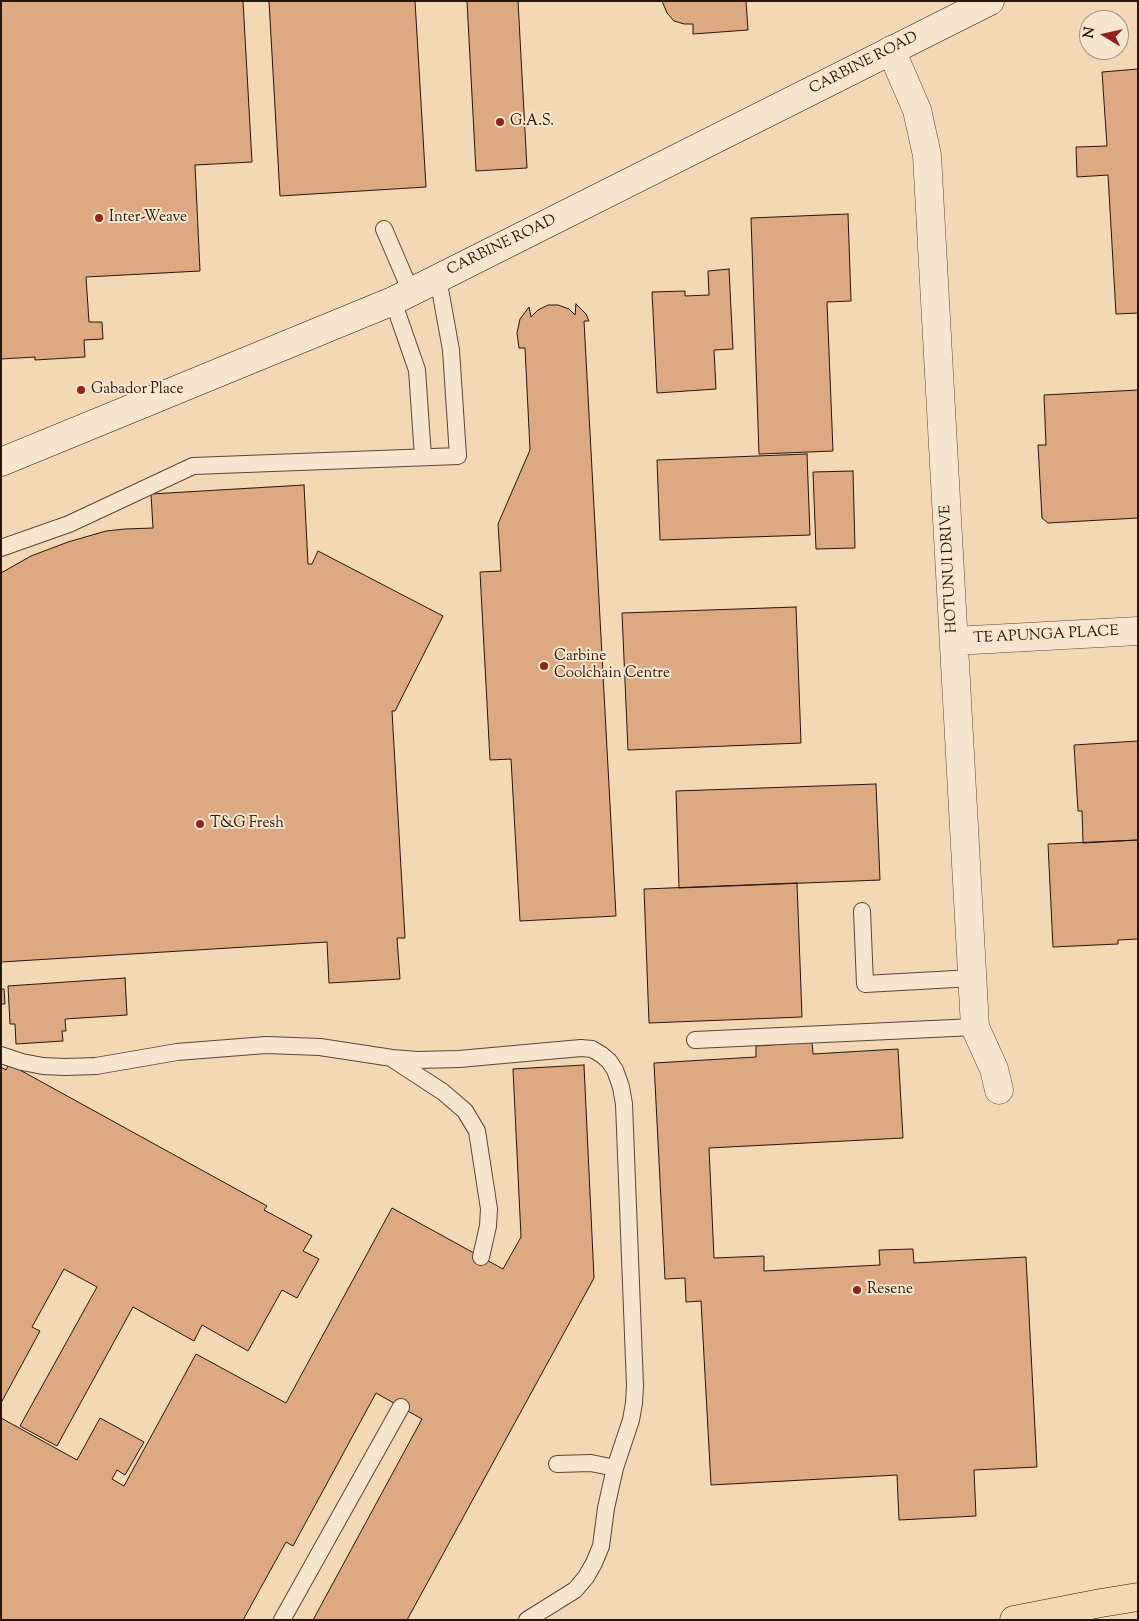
<!DOCTYPE html>
<style>
body{margin:0}
#map{position:relative;width:1139px;height:1621px;overflow:hidden;background:#f2d8b5;font-family:"Sorts Mill Goudy",serif}
canvas{display:block}
.frame{position:absolute;inset:0;border:2px solid #261509;pointer-events:none}
.north{position:absolute;left:1079px;top:10px;width:50px;height:50px;box-sizing:border-box;background:#f7e6cf;border:1px solid #a39280;border-radius:50%;rotate:279deg;font-size:14px;font-weight:700;line-height:20px;text-align:center;color:#261509}
.north::after{content:'';display:block;margin:auto;width:18px;height:22px;background:#8f2418;clip-path:polygon(50% 0,100% 100%,50% 72%,0 100%)}
</style>
<div id="map">
<canvas width="1139" height="1621"></canvas>
<div class="frame"></div>
<div class="north">N</div>
</div>
<script>
const ctx = document.querySelector('canvas').getContext('2d');
ctx.lineJoin = 'round';
function paint(path, color) { ctx.fillStyle = color; ctx.fill(path, 'evenodd'); }
const toPath = rows => new Path2D(rows.map(r => 'M' + r).join(''));
function strokePath(path, color, width, dash) { ctx.strokeStyle = color; ctx.lineWidth = width; ctx.lineCap = dash ? 'butt' : 'round'; ctx.setLineDash(dash || []); ctx.stroke(path); }
function label(font, color, halo, rows, align = 'center') {
  ctx.font = font + ' "Sorts Mill Goudy",serif'; ctx.lineWidth = 4; ctx.setLineDash([]); ctx.textBaseline = 'middle'; ctx.strokeStyle = halo; ctx.fillStyle = color; for (const [text, x, y, turn = 0] of rows) {
    ctx.save(); ctx.translate(x, y); ctx.rotate((+turn || 0) * Math.PI / 180); ctx.textAlign = isNaN(turn) ? turn : align; if (halo) ctx.strokeText(text, 0, 0); ctx.fillText(text, 0, 0); ctx.restore();
  }
}
const building = toPath([
 [1,1,243,1,252,162,195,165,200,271,86,277,89,322,102,322,103,339,84,340,85,357,35,360,35,357,1,359,1,1],
 [269,1,415,1,426,187,280,196,269,1],
 [467,1,518,1,527,168,476,171,467,1],
 [662,1,746,1,748,30,693,34,693,24,684,24,674,21,667,13,662,1],
 [1138,69,1138,313,1116,314,1108,175,1077,177,1076,147,1107,146,1102,72,1138,69],
 [848,214,851,301,827,302,833,451,759,454,751,218,848,214],
 [729,269,733,349,714,350,716,389,657,393,652,292,685,291,685,296,709,295,708,271,729,269],
 [576,304,586,314,589,321,584,321,616,916,520,921,511,759,490,760,480,572,501,571,498,524,530,450,525,348,519,348,517,333,520,319,529,307,531,317,538,310,548,305,558,305,569,309,575,315,576,304],
 [1138,390,1138,518,1048,523,1042,518,1038,445,1046,445,1044,395,1138,390],
 [807,454,810,535,660,540,657,460,807,454],
 [853,471,855,548,816,549,813,472,853,471],
 [304,485,308,564,312,564,318,551,443,616,395,711,392,711,405,938,397,938,400,979,329,983,327,942,1,962,1,573,31,556,68,542,106,531,125,529,153,528,151,494,304,485],
 [796,607,801,743,628,750,622,613,796,607],
 [1138,741,1138,840,1083,843,1082,811,1078,811,1074,745,1138,741],
 [876,784,880,880,679,888,676,791,876,784],
 [1138,840,1138,939,1118,940,1118,944,1053,947,1048,844,1138,840],
 [797,883,802,1017,649,1023,644,889,797,883],
 [125,978,127,1015,65,1019,66,1031,62,1031,63,1041,16,1044,15,1024,10,1024,8,986,125,978],
 [1,989,4,989,5,1004,1,1004,1,989],
 [812,1042,813,1054,898,1049,903,1138,709,1148,714,1258,764,1256,764,1271,880,1265,879,1250,913,1249,914,1263,1026,1257,1037,1467,974,1470,976,1516,899,1520,897,1475,711,1485,701,1301,686,1302,685,1278,665,1279,654,1063,756,1057,756,1046,812,1042],
 [9,1064,267,1206,264,1210,312,1236,303,1251,319,1259,297,1298,282,1290,248,1351,202,1325,194,1341,133,1307,57,1446,20,1426,97,1287,64,1269,32,1327,40,1331,1,1403,1,1067,6,1070,9,1064],
 [584,1065,594,1278,407,1620,313,1620,422,1419,376,1393,293,1546,286,1542,243,1620,1,1620,1,1418,77,1460,100,1418,144,1442,125,1475,117,1470,112,1479,124,1486,196,1354,286,1403,392,1208,503,1269,521,1237,513,1069,584,1065]
]);
paint(building, '#dda982');
strokePath(building, '#261509', 1);
const service = toPath([
 [384,229,411,292],
 [393,301,417,370,423,457],
 [1,548,69,524,193,466,458,456,451,350,438,278],
 [862,911,865,984,973,978],
 [695,1040,975,1027],
 [1,1055,22,1062,43,1066,65,1067,96,1066,177,1052,266,1045,320,1047,392,1058,417,1060,459,1059,581,1048,592,1049,602,1055,609,1061,615,1070,621,1087,624,1104,635,1386,634,1403,631,1420,615,1468,606,1508,601,1546,594,1563,586,1577,575,1590,527,1620],
 [394,1060,443,1092,465,1111,477,1131,489,1209,488,1226,481,1257],
 [557,1464,591,1463,615,1468],
 [282,1620,401,1407]
]);
const minor = toPath([
 [891,50,917,110,927,155,975,1027,994,1069,999,1090],
 [954,641,1138,631]
]);
const secondary = toPath([
 [1,462,393,301,990,1]
]);
const motorway = toPath([
 [1014,1620,1101,1603,1138,1597]
]);
strokePath(service, '#594634', 18);
strokePath(minor, '#594634', 29);
strokePath(secondary, '#261509', 29);
strokePath(motorway, '#261509', 29);
strokePath(service, '#f7e6cf', 16);
strokePath(minor, '#f7e6cf', 28);
strokePath(secondary, '#f7e6cf', 28);
strokePath(motorway, '#f2d8b5', 28);
for (const [x, y, r, color] of [
 [500,122,5,"#8f2418"],
 [99,218,5,"#8f2418"],
 [81,390,5,"#8f2418"],
 [544,666,5,"#8f2418"],
 [200,824,5,"#8f2418"],
 [857,1290,5,"#8f2418"]
]) { const dot = new Path2D(); dot.arc(x, y, r, 0, 2 * Math.PI); ctx.fillStyle = color; ctx.fill(dot); strokePath(dot, '#f7e6cf', 2); }
label('15px', '#261509', '#f7e6cf', [
 ["CARBINE ROAD",864,64,-27],
 ["CARBINE ROAD",502,246,-26],
 ["HOTUNUI DRIVE",950,569,-93],
 ["TE APUNGA PLACE",1046,636,-3]
]);
label('15px', '#261509', '#f7e6cf', [
 ["G.A.S.",510,122],
 ["Inter-Weave",109,218],
 ["Gabador Place",91,390],
 ["Carbine",554,657],
 ["Coolchain Centre",554,674],
 ["T&G Fresh",210,824],
 ["Resene",867,1290]
], 'left');
</script>
